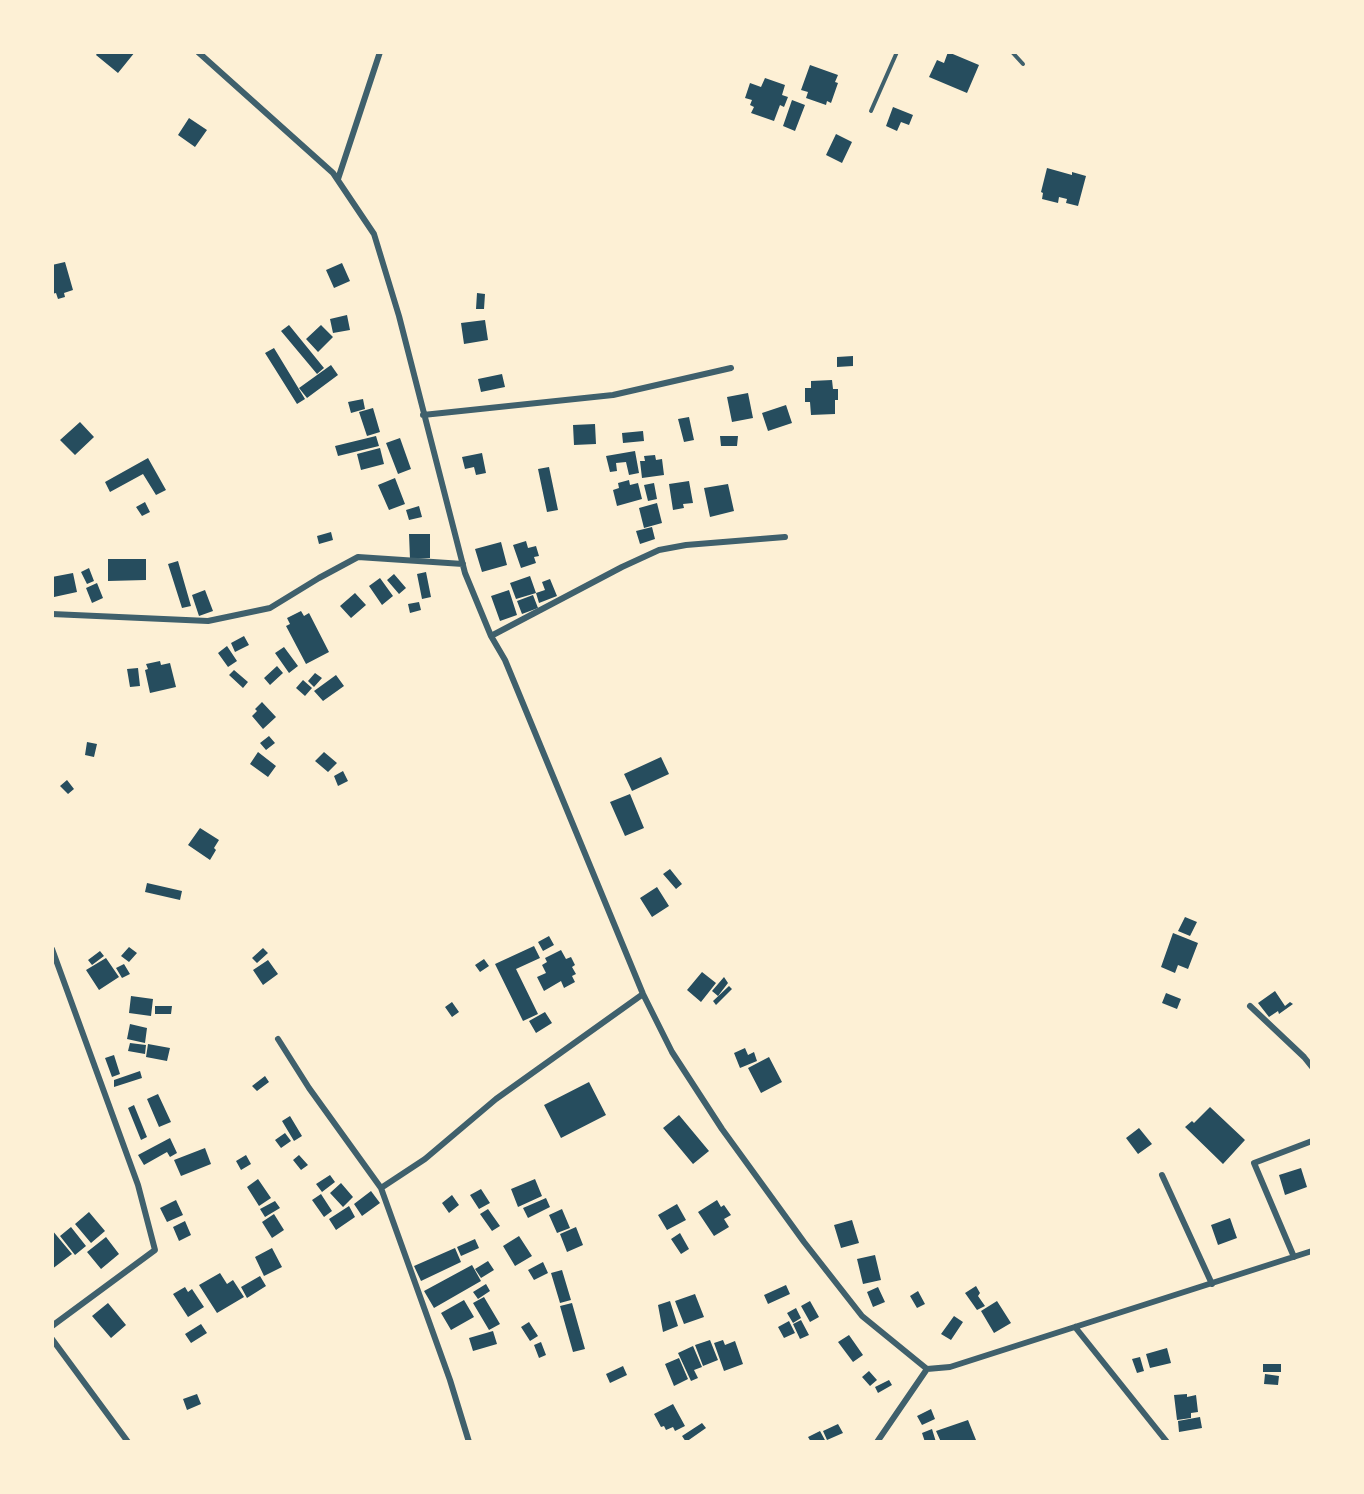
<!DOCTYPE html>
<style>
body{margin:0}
#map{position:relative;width:1364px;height:1494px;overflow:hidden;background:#fdf0d5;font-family:Ubuntu,sans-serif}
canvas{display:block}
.frame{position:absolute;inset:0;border:54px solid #fdf0d5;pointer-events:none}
</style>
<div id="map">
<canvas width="1364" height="1494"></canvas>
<div class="frame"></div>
</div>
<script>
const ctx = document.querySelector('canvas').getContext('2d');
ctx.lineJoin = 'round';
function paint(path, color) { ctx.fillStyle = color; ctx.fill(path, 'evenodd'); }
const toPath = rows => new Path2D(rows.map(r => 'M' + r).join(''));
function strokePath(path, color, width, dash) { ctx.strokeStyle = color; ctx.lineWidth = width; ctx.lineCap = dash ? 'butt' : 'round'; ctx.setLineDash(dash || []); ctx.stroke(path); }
paint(toPath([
 [98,52,135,52,118,73,96,55],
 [948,52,979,65,967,93,929,77,937,60,944,63],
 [810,65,838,75,835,82,838,83,831,103,827,101,826,105,806,98,808,92,801,90],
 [765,78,785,85,782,95,788,97,784,107,780,105,774,121,751,113,754,107,750,105,752,100,745,98,750,83,761,87],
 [792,100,805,105,795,131,783,126],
 [893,107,913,115,909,125,901,122,897,131,886,126],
 [189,118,207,130,195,147,178,135],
 [836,134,852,142,842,163,826,155],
 [1047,168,1072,175,1072,172,1086,176,1078,206,1066,203,1067,199,1059,197,1058,203,1042,199,1043,193,1041,192],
 [65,262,73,290,64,293,65,297,58,299,56,293,52,294,52,265],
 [342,263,350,281,334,288,326,270],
 [477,293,485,294,484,309,476,309],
 [347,315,350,330,333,333,330,319],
 [485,320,488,340,464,344,461,323],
 [289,325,324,368,317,374,281,331],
 [321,325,333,337,318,352,306,339],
 [274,348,305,399,297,404,265,353],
 [853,356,853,366,837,367,837,357],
 [331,365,338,375,307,398,299,388],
 [502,374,505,387,481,392,478,379],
 [832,380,833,389,838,389,838,400,835,400,835,414,811,415,810,402,805,402,805,388,811,388,811,381],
 [748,393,753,418,732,422,727,397],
 [363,399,365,409,351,413,348,402],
 [786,405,792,423,768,431,762,413],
 [373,408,380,432,367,436,359,412],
 [689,417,694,440,684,442,678,419],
 [80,422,94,437,75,455,60,440],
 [595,424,596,444,574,445,573,425],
 [643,431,644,441,623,443,622,433],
 [376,436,379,446,338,456,335,446],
 [720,436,738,436,737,446,721,446],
 [400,438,411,469,398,474,386,443],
 [380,448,384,464,361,470,357,454],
 [635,451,639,473,629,475,626,462,616,463,617,471,610,472,606,456],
 [482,453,486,473,476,475,474,467,465,469,462,457],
 [655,455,656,460,662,459,664,475,642,478,640,461,645,461,644,456],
 [148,458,166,490,156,495,143,474,110,492,105,482],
 [549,467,558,510,547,512,538,469],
 [395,478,405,504,389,510,378,485],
 [629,480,630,485,638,483,642,499,617,506,613,490,619,488,618,483],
 [689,481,693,503,683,504,684,508,673,510,669,484],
 [654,483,657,499,648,501,644,485],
 [728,484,734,511,710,517,704,488],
 [145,502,150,512,142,516,136,507],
 [657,503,662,523,644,528,639,508],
 [419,506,422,517,409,520,406,510],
 [652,527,655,539,640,544,636,531],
 [331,532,333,540,319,544,317,536],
 [409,534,430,534,430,558,410,559],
 [526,541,528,548,536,546,539,556,534,557,536,563,521,568,513,545],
 [501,542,507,565,482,572,475,549],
 [108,559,146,559,146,580,108,581],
 [178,561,191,606,182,608,168,564],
 [89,568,94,581,87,584,81,572],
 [426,572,431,597,422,599,417,574],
 [73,573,77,592,54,597,52,577],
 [394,574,406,588,399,594,387,580],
 [530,576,536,593,516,599,510,583],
 [380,578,393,596,382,605,369,586],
 [550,579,557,596,539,603,536,593,545,590,542,582],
 [97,583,103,598,92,603,86,588],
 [205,590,213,611,199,616,192,595],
 [509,590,517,615,500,621,491,596],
 [355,593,366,605,351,618,340,606],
 [533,595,538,608,522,614,517,601],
 [419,602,421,610,410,613,408,604],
 [301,611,304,616,309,613,329,652,306,664,286,626,290,624,287,618],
 [244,636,249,645,235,652,231,643],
 [227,646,237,661,228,667,218,653],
 [284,647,298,666,289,673,275,653],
 [160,661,161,665,170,663,176,687,150,693,145,670,148,669,146,664],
 [277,666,283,673,270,685,264,678],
 [138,668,140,686,130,687,127,669],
 [234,670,248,682,243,688,229,675],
 [315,673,322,678,314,687,308,681],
 [336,675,344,686,323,701,314,691],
 [303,680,312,688,305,696,296,688],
 [262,702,276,717,263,729,252,716,257,711,255,709],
 [269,736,275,743,266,750,260,743],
 [87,742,97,744,94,757,85,755],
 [258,752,276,766,268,777,250,764],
 [324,752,337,763,328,772,315,761],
 [661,757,669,774,632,791,624,774],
 [343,771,348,781,338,786,334,776],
 [67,780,74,789,68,794,60,786],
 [630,794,644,828,625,836,610,802],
 [200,828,219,840,214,848,216,850,210,860,188,845],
 [670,869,682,884,676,889,663,874],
 [147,883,182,891,180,900,145,892],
 [657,887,669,906,652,917,640,898],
 [1185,917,1197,922,1190,936,1178,931],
 [1173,933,1198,943,1188,969,1178,965,1175,973,1161,967],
 [549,936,554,945,543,951,538,942],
 [534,946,540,958,516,969,538,1014,523,1021,495,964],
 [129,947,137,953,129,962,121,956],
 [263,948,268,953,257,963,252,958],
 [561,950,566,959,571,957,575,965,572,967,576,974,572,976,575,982,564,988,561,981,544,991,537,977,546,973,542,965,547,962,545,958],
 [100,951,104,956,92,965,88,960],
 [106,958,119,977,99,990,86,970],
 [484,959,489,966,480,972,475,965],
 [268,960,278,974,263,985,253,970],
 [124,964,130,974,122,978,116,968],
 [702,972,716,983,701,1002,687,990],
 [724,977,728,983,718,996,712,991],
 [729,986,732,989,716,1005,713,1001],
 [1275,991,1285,1006,1290,1002,1293,1004,1279,1014,1278,1011,1269,1017,1258,1003],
 [1166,993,1181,999,1177,1009,1162,1003],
 [131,996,153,999,151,1016,129,1013],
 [452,1002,459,1012,452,1017,445,1007],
 [155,1006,172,1006,171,1014,155,1014],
 [545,1012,552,1023,536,1033,529,1021],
 [130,1024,147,1028,145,1043,127,1039],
 [130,1043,146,1045,145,1054,128,1051],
 [148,1044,170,1048,167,1061,146,1057],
 [745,1048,748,1055,754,1052,757,1061,740,1068,734,1053],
 [114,1055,120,1074,112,1077,105,1058],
 [769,1057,782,1082,761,1093,748,1068],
 [140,1071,142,1078,114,1087,114,1080],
 [265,1076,269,1082,257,1091,252,1086],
 [589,1082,606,1115,561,1138,544,1105],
 [158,1094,171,1122,159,1127,147,1099],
 [134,1105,147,1137,141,1140,128,1108],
 [1210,1107,1245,1140,1223,1164,1185,1127,1192,1121,1194,1123],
 [679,1115,709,1151,693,1164,663,1128],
 [290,1116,302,1136,294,1141,282,1121],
 [1139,1128,1152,1144,1138,1154,1126,1138],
 [285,1133,291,1141,281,1148,275,1140],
 [170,1138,177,1153,170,1157,167,1152,144,1165,138,1155],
 [205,1148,211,1164,181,1176,174,1160],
 [246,1155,251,1164,241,1170,236,1161],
 [299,1155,308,1165,301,1170,293,1160],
 [1301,1168,1307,1187,1285,1195,1279,1175],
 [330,1175,335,1182,322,1192,316,1184],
 [258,1179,271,1198,259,1206,247,1187],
 [535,1179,542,1196,518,1207,511,1189],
 [341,1183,353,1197,343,1207,330,1193],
 [481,1189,490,1203,479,1209,470,1195],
 [371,1191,380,1203,362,1216,354,1204],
 [321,1194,332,1211,324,1217,312,1200],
 [452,1195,459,1205,449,1213,442,1203],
 [546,1198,550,1207,528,1218,523,1208],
 [176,1200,183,1215,167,1222,160,1208],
 [717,1200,721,1207,724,1205,731,1215,724,1219,729,1227,714,1236,698,1212],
 [275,1201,280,1208,265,1217,260,1209],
 [677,1204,686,1220,667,1230,658,1215],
 [349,1206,355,1217,336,1230,329,1219],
 [488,1209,500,1226,492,1231,480,1214],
 [562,1209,570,1228,557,1233,549,1215],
 [89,1212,105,1231,91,1243,75,1224],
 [274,1214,284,1230,272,1238,262,1222],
 [1230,1218,1237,1238,1218,1245,1211,1225],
 [852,1220,859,1243,841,1248,834,1225],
 [185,1221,191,1235,179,1241,173,1227],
 [71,1227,86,1246,75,1255,60,1236],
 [576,1227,583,1245,567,1252,560,1234],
 [52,1230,72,1254,52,1269],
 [680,1233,689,1249,681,1254,671,1239],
 [519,1236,532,1256,515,1266,503,1246],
 [106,1237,119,1254,101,1269,87,1252],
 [475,1239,479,1248,461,1256,457,1247],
 [272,1248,282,1267,264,1276,255,1257],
 [455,1248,461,1262,421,1281,414,1266],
 [875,1255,881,1280,863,1284,857,1259],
 [488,1261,494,1270,481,1278,475,1269],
 [543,1262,548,1273,534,1280,528,1270],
 [472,1265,481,1281,434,1308,424,1291],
 [562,1270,571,1300,560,1303,551,1273],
 [220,1273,227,1284,233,1280,244,1297,217,1313,199,1285],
 [260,1276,266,1286,247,1298,241,1287],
 [486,1284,490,1291,478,1299,473,1292],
 [786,1285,790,1294,768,1304,764,1295],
 [976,1286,980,1293,978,1296,985,1306,977,1310,965,1293],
 [185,1287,188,1292,192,1289,204,1307,188,1317,173,1294],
 [878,1287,885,1302,873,1307,867,1292],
 [918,1291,925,1304,917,1308,910,1296],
 [695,1294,704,1317,684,1324,675,1301],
 [484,1297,500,1324,489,1330,473,1303],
 [464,1300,474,1317,451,1330,441,1313],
 [670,1301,678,1326,663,1332,658,1305],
 [810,1301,819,1317,810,1322,801,1306],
 [997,1301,1011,1323,994,1333,981,1311],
 [108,1303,126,1325,111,1338,92,1316],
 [572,1303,585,1349,573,1352,560,1306],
 [796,1308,801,1318,793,1323,787,1313],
 [954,1316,963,1322,951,1340,941,1334],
 [801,1320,809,1335,800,1339,793,1324],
 [789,1321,795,1333,784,1338,778,1327],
 [529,1322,538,1336,530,1341,521,1327],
 [201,1324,207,1333,191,1343,185,1334],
 [493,1331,497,1344,473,1351,469,1338],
 [849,1335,863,1355,853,1362,838,1342],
 [710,1340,718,1360,703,1366,695,1345],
 [723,1340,725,1345,735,1341,743,1364,724,1371,714,1343],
 [541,1342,546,1355,539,1358,534,1345],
 [693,1346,702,1367,694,1370,698,1378,691,1381,678,1353],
 [1167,1348,1171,1363,1150,1368,1146,1354],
 [1140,1357,1144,1371,1137,1373,1132,1359],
 [679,1358,688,1379,674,1386,665,1364],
 [1263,1364,1281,1364,1281,1372,1263,1372],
 [623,1366,627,1375,610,1383,606,1374],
 [869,1371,877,1380,870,1386,862,1377],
 [1265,1374,1279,1376,1278,1385,1264,1384],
 [889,1380,892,1385,878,1393,875,1387],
 [197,1394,201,1404,187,1410,183,1399],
 [1187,1394,1187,1397,1196,1395,1198,1412,1191,1413,1191,1418,1177,1420,1174,1395],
 [673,1404,685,1426,675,1431,673,1427,666,1430,664,1426,661,1427,654,1414],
 [931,1409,935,1419,922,1425,917,1416],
 [1200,1417,1202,1428,1179,1432,1178,1421],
 [968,1420,976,1440,972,1442,941,1442,936,1431],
 [702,1423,706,1428,686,1442,682,1436],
 [838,1424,843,1433,827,1440,823,1431],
 [932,1429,936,1442,925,1442,922,1433],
 [820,1431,826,1442,811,1442,808,1437]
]), '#264d5e');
strokePath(toPath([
 [1012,52,1023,64],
 [871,111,897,52]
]), '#3f606c', 4);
strokePath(toPath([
 [198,52,333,173,374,234,399,316,465,573,491,636,505,660,643,994,672,1052,722,1129,804,1242,862,1316,927,1369,950,1367,1312,1251],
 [338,179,380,52],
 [423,415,613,395,731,368],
 [52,614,208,621,270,608,319,578,358,557,463,564],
 [491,636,622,567,659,550,686,545,785,537],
 [52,949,138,1185,155,1250,52,1326],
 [1250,1006,1304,1057,1312,1067],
 [278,1039,309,1088,381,1188,450,1380,469,1442],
 [1162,1175,1212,1284],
 [381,1188,425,1159,496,1099,643,994],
 [1294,1257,1254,1163,1312,1141],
 [1075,1327,1167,1442],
 [52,1339,128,1442],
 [877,1442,927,1369]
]), '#3f606c', 6);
</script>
